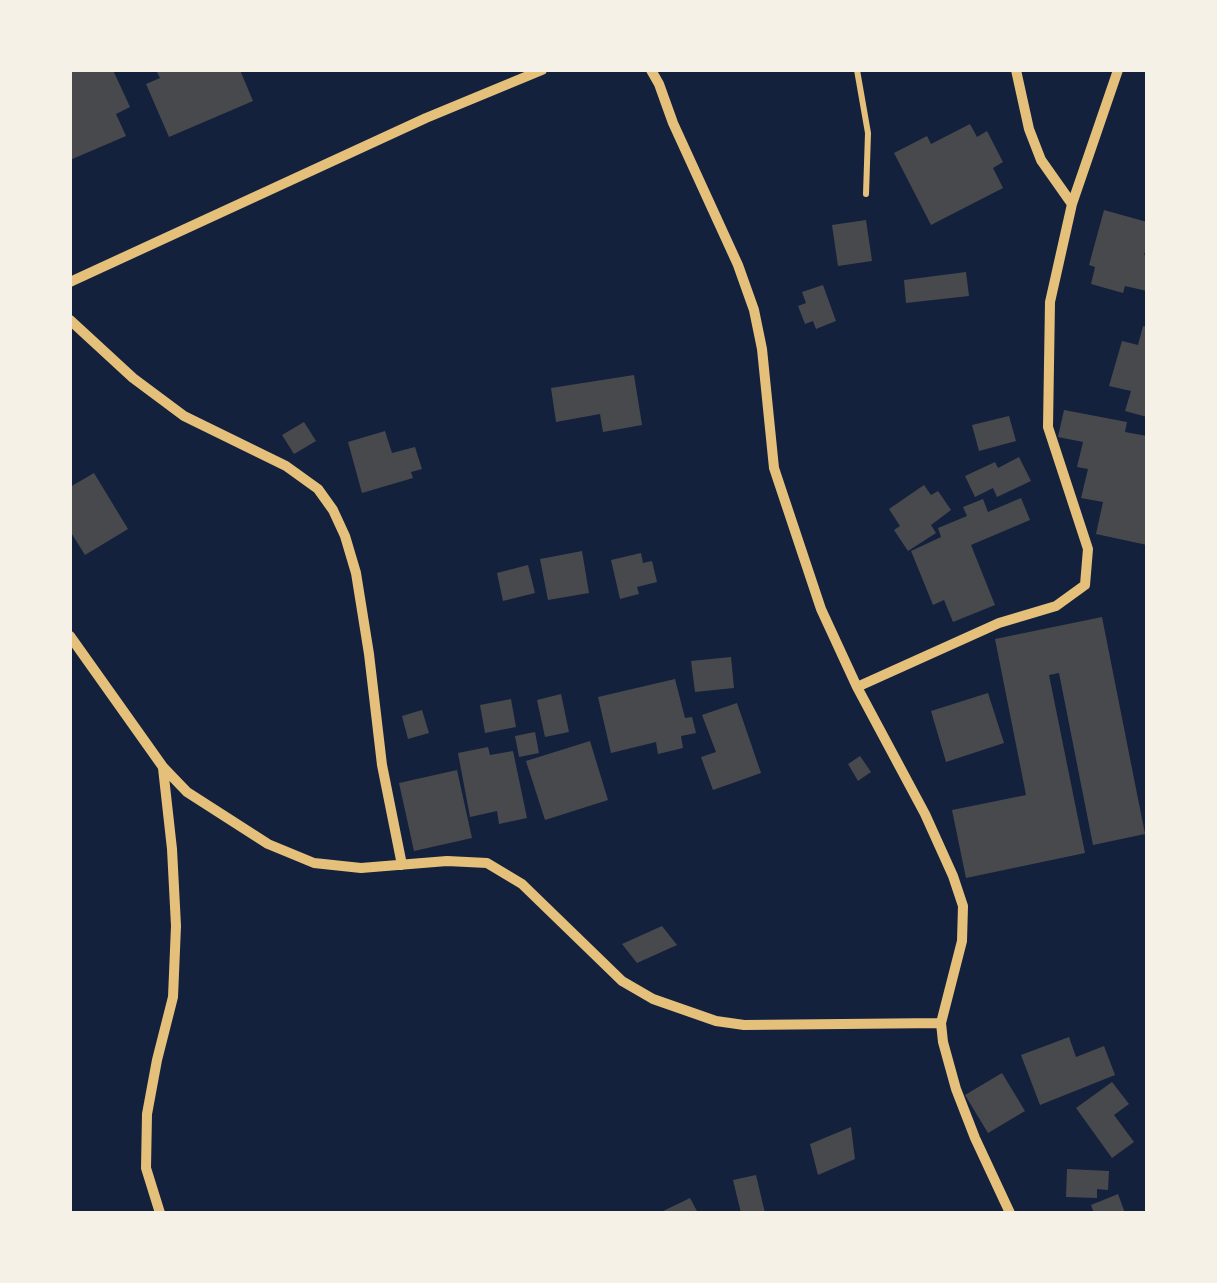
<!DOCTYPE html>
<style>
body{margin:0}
#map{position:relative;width:1217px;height:1283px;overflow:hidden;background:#14213d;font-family:"Archivo Narrow",sans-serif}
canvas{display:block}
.frame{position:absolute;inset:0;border:72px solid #f6f1e7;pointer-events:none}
</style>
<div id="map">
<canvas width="1217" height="1283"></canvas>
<div class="frame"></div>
</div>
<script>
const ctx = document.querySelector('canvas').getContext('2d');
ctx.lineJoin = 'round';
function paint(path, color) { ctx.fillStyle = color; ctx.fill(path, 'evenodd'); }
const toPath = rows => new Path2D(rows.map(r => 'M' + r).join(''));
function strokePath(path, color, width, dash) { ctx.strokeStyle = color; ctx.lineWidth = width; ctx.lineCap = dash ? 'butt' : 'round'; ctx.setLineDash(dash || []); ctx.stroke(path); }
paint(toPath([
 [70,70,113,70,130,107,116,114,126,136,70,160],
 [156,70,240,70,253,101,169,137,146,84,160,78],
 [970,124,977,137,987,131,1003,162,993,168,1003,188,931,225,894,153,927,136,931,144],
 [1104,210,1147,222,1147,246,1144,255,1147,256,1147,291,1125,286,1123,293,1091,284,1095,267,1089,265],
 [866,220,872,261,838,266,832,225],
 [966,272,969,296,906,303,904,280],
 [823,285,836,321,816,329,813,321,805,324,798,306,806,303,802,292],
 [1143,326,1147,327,1147,417,1125,411,1131,391,1109,386,1122,341,1138,345],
 [634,375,642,425,603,432,600,414,556,422,551,388],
 [1064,410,1127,422,1125,432,1147,436,1147,545,1096,534,1103,502,1081,498,1088,469,1077,467,1083,442,1058,437],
 [1009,416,1016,441,979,451,972,425],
 [304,422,316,441,294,454,282,435],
 [385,431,392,453,415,447,422,469,411,472,413,478,362,493,348,442],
 [1019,457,1031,481,997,497,993,488,975,497,965,476,995,462,998,468],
 [94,473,128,529,85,555,70,531,70,487],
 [924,485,931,495,938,491,951,510,931,525,936,533,908,551,894,530,900,526,889,509],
 [1021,498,1030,520,971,545,995,605,953,622,944,600,933,605,911,551,941,537,938,528,967,516,963,507,983,499,988,512],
 [582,551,589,593,548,600,540,559],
 [641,553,643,563,652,561,657,582,637,587,639,594,620,599,611,560],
 [528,565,535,593,503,601,497,573],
 [1102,617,1145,834,1093,845,1059,673,1049,675,1085,853,966,878,952,810,1026,795,995,639],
 [731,657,734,688,695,692,691,661],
 [675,679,685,718,692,717,696,733,681,736,683,748,658,754,656,742,611,753,598,697],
 [988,693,1004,743,946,762,931,711],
 [561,694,569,732,545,737,537,700],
 [511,699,516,727,485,733,480,705],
 [737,703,761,773,713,790,701,757,716,752,702,715],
 [422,710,429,733,408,739,402,716],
 [535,732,539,753,519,757,515,736],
 [590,741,608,800,545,820,526,761],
 [488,747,490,755,513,751,527,818,499,824,497,811,470,817,458,753],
 [860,756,871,772,858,781,848,764],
 [457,770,472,838,414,851,399,783],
 [662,926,677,945,637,963,622,944],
 [1069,1037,1076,1057,1104,1046,1115,1075,1040,1105,1021,1055],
 [1002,1073,1025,1111,988,1133,965,1095],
 [1112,1082,1129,1104,1114,1115,1134,1142,1112,1158,1076,1108],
 [851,1127,855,1159,818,1175,810,1144],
 [1067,1169,1109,1171,1108,1190,1097,1189,1097,1198,1066,1197],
 [756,1175,765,1213,741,1213,733,1180],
 [1118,1194,1125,1213,1094,1213,1091,1205],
 [690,1198,698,1213,659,1213]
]), '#48494c');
strokePath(toPath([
 [857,70,868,133,866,194]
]), '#e5c07b', 6);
strokePath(toPath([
 [651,70,659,84,673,123,738,265,754,310,762,349,774,468,821,609,857,687,925,814,953,876,963,906,962,941,941,1023,943,1042,956,1089,975,1138,1010,1213],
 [1016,70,1029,129,1041,160,1072,204],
 [70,282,426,118,542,70],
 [70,320,133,378,184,416,286,466,318,489,333,510,345,536,356,573,369,654,382,765,402,865],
 [70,636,163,767,187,792,268,844,314,863,361,868,447,861,487,863,522,884,622,981,653,999,716,1021,744,1025,941,1023],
 [857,687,999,623,1056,606,1085,585,1088,549,1048,427,1050,302,1072,204,1118,70],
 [160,1213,146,1168,147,1114,157,1060,173,997,176,926,172,849,163,768]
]), '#e5c07b', 10);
</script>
